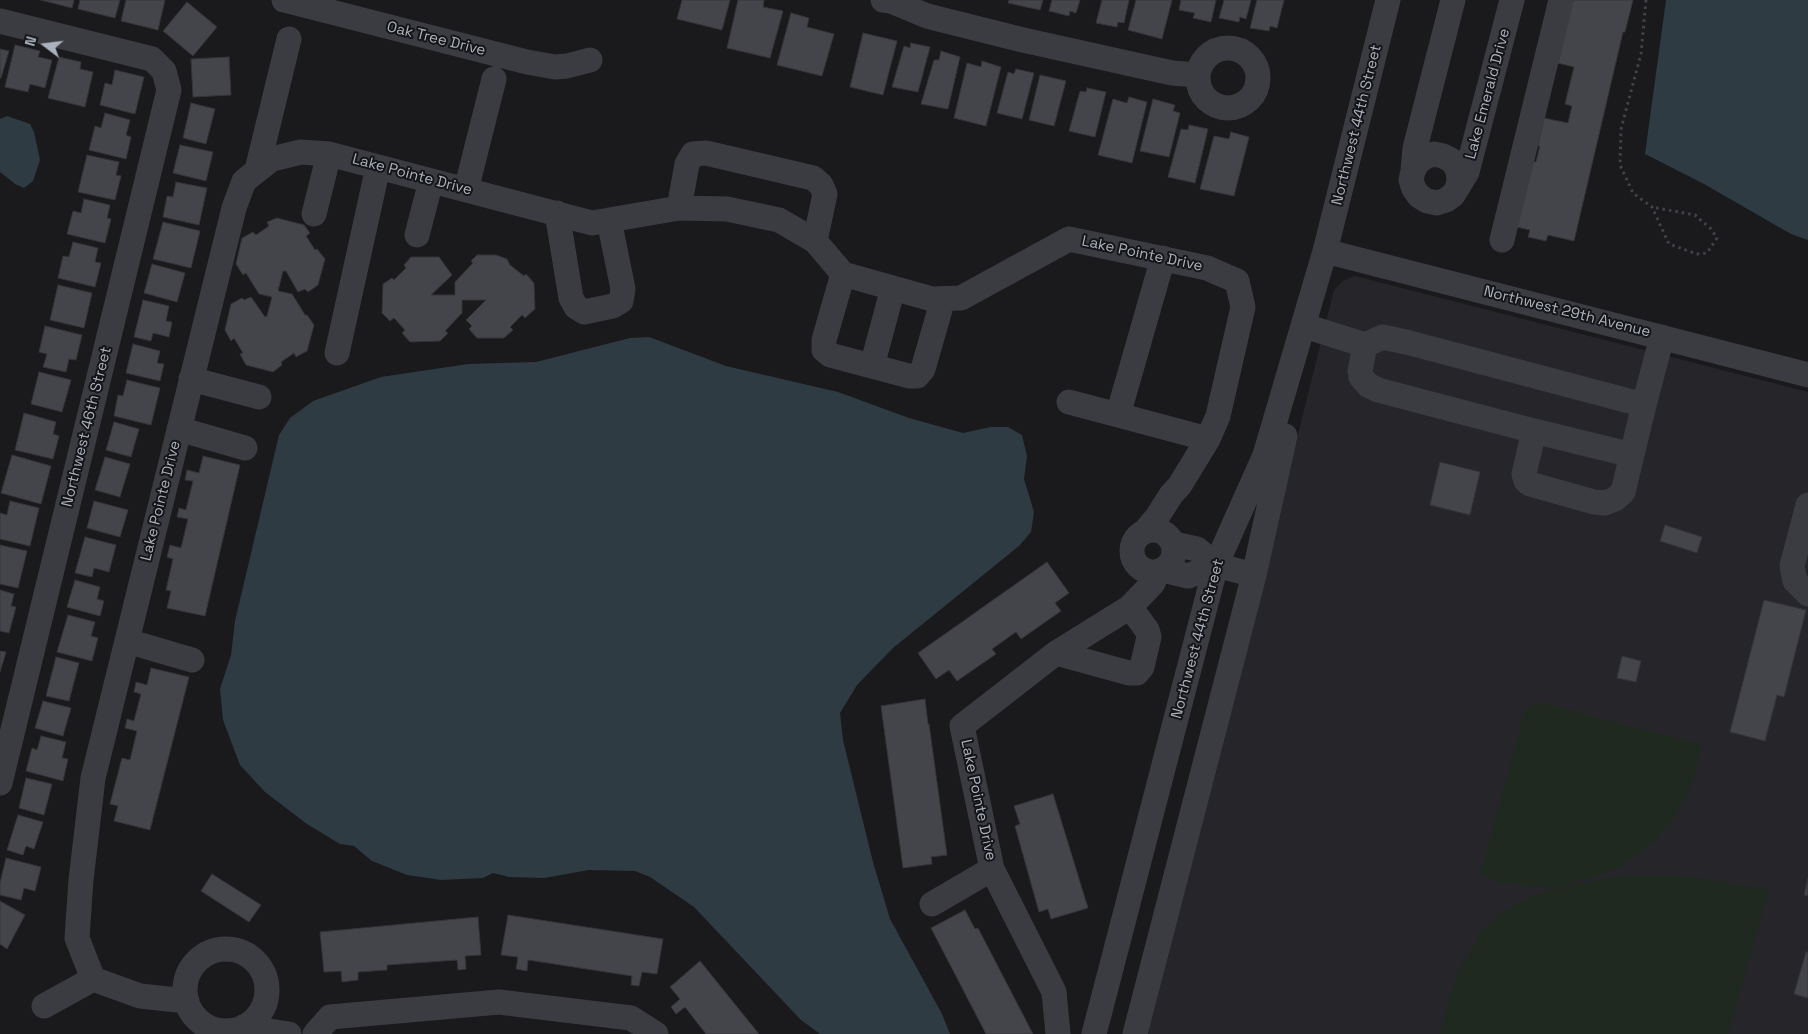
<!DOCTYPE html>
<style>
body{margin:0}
#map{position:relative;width:1808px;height:1034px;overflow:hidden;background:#1a1a1d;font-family:"Space Grotesk",sans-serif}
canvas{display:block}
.north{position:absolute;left:20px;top:20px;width:50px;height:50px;-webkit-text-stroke:4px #151518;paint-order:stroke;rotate:285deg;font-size:14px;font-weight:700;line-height:20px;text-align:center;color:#abb2bd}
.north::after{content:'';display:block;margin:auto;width:18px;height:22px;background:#abb2bd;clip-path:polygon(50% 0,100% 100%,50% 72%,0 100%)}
</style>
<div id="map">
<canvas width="1808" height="1034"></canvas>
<div class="north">N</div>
</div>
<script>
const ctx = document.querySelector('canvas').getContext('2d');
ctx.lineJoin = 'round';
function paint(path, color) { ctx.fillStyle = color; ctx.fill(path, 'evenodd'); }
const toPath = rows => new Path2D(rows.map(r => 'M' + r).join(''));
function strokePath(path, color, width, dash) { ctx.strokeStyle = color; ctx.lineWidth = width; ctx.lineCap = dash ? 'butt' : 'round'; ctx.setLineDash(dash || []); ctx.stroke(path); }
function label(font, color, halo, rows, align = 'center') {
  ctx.font = font + ' "Space Grotesk",sans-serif'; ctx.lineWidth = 4; ctx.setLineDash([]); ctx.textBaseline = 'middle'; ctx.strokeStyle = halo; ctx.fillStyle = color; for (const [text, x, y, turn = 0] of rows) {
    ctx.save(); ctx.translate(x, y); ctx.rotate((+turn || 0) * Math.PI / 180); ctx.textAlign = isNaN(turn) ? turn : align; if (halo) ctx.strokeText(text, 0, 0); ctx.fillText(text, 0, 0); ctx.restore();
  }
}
paint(toPath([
 [1355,276,1808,392,1808,1034,1148,1034,1334,290,1344,280]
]), '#26262a');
paint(toPath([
 [1539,702,1702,745,1694,777,1685,798,1673,819,1659,837,1642,851,1622,865,1598,876,1561,886,1544,887,1504,883,1480,876,1525,709],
 [1624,875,1676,875,1769,889,1728,1034,1440,1034,1457,972,1483,930,1501,914,1515,904,1548,890]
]), '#1f2920');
paint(toPath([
 [1666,0,1808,0,1808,240,1791,234,1704,184,1645,154],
 [7,116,30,124,34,132,40,160,33,181,24,188,15,184,0,172,0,119],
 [649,337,726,366,838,392,909,418,963,433,991,427,1008,427,1022,435,1027,456,1024,479,1034,512,1031,532,1019,546,893,648,857,685,840,713,843,740,873,862,890,919,942,1014,950,1034,820,1034,801,1020,694,907,650,877,635,871,589,870,544,878,509,877,493,873,483,878,441,880,407,875,372,861,354,846,340,844,307,824,265,792,240,765,223,720,220,689,231,655,235,621,279,435,290,418,313,401,381,377,468,364,536,362,630,338]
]), '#2e3b43');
const building = toPath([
 [41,0,74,0,72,8,41,0],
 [80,0,120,0,115,18,78,9,80,0],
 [126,0,165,0,158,30,121,21,126,0],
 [682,0,730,0,722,30,677,19,682,0],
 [738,0,764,0,763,7,783,11,770,58,727,48,738,0],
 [1009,0,1043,0,1040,10,1008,3,1009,0],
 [1052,0,1080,0,1076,13,1070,11,1069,16,1049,11,1052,0],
 [1102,0,1129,0,1124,23,1118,22,1117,27,1096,23,1102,0],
 [1136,0,1172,0,1162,39,1128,30,1136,0],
 [1181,0,1216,0,1211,22,1193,18,1195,13,1179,10,1181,0],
 [1224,0,1251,0,1246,19,1240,17,1239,22,1219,18,1224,0],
 [1257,0,1284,0,1277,28,1270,26,1269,31,1250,28,1257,0],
 [1573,0,1633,0,1625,32,1623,32,1574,241,1548,235,1546,241,1528,237,1530,230,1517,227,1532,161,1536,162,1540,146,1538,146,1544,118,1568,123,1572,106,1565,104,1574,67,1558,63,1573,0],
 [187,2,217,27,193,56,163,31,187,2],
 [791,13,809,18,807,27,834,34,822,76,777,65,791,13],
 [863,33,897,41,883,95,850,87,863,33],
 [911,43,930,47,918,92,892,87,904,46,910,48,911,43],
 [15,45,40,51,38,57,52,60,45,88,30,84,28,92,5,87,15,45],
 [0,49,9,51,1,78,0,78,0,49],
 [941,51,960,57,948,109,921,104,934,60,939,60,941,51],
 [59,57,81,62,80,69,93,72,85,107,48,98,59,57],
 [229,57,231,95,193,97,191,59,229,57],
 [982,61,1001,67,986,126,954,118,967,63,981,67,982,61],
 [1016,69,1034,73,1022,119,997,113,1008,72,1014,74,1016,69],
 [115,70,144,77,135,114,100,105,105,83,112,85,115,70],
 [1040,75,1066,81,1054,126,1029,120,1040,75],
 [1087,88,1106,92,1095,137,1069,131,1080,91,1086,92,1087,88],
 [1129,97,1147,102,1132,163,1098,155,1113,99,1127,103,1129,97],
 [1153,99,1175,105,1173,111,1180,113,1169,157,1140,151,1153,99],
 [191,103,215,109,206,144,183,138,191,103],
 [105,113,130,120,126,135,131,137,126,159,89,150,95,126,101,128,105,113],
 [1189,125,1208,129,1195,183,1168,177,1181,129,1188,130,1189,125],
 [1231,132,1249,137,1234,196,1200,189,1214,136,1229,139,1231,132],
 [180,145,213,152,206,181,173,173,180,145],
 [87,155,119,162,116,175,121,176,115,200,78,192,87,155],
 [176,182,207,188,199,225,163,217,167,196,173,197,176,182],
 [84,199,110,205,107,218,111,219,105,243,67,234,73,211,81,213,84,199],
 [277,218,304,225,310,233,306,236,315,250,317,249,325,259,318,285,308,292,305,289,298,292,286,271,283,271,278,291,292,294,305,315,307,315,314,325,307,351,296,357,294,353,281,362,282,365,273,372,246,365,240,354,243,353,234,338,231,341,225,330,231,304,242,298,244,300,251,297,265,317,267,316,272,297,259,294,246,273,243,275,236,264,242,238,253,232,256,235,269,226,267,222,277,218],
 [163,222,200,231,191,268,153,259,163,222],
 [73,242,98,248,95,262,101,263,95,287,58,278,63,256,69,257,73,242],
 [477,255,496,255,507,259,510,265,524,276,526,274,534,283,535,309,525,318,522,315,510,327,513,330,504,338,477,338,469,329,472,326,466,320,486,300,462,300,462,313,445,331,448,333,440,341,410,342,402,333,405,330,394,318,390,321,382,313,383,284,392,278,394,280,406,268,404,265,411,257,439,257,452,275,431,295,455,295,455,282,473,263,471,261,477,255],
 [152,264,185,273,177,302,144,293,152,264],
 [58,285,92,293,84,328,50,320,58,285],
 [143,300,169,306,166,321,172,322,169,337,153,333,151,341,134,337,143,300],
 [45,326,82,335,76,360,69,359,66,372,43,367,47,354,39,352,45,326],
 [133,344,160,351,157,363,164,364,160,381,126,373,133,344],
 [39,372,71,380,62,412,31,404,39,372],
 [127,380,160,388,151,425,114,416,118,395,123,396,127,380],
 [24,413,56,422,53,434,59,436,53,459,15,450,24,413],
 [114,422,139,429,131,457,106,450,114,422],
 [12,455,51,466,41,504,1,493,12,455],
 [203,456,240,465,205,616,167,608,171,591,166,590,173,559,167,557,170,545,181,548,188,519,177,517,179,508,186,510,193,481,185,480,187,470,199,473,203,456],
 [105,457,130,464,120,497,95,490,105,457],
 [1440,462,1480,472,1470,515,1430,505,1440,462],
 [10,501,39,508,30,546,0,539,0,513,7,515,10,501],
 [94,501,128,510,120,537,87,528,94,501],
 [1665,525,1702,537,1697,553,1660,541,1665,525],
 [85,537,116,545,109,572,94,568,92,577,75,573,85,537],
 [0,545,27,551,18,588,0,584,0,545],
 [1047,562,1069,593,1055,603,1061,611,1021,639,1016,632,992,649,996,654,957,681,949,670,936,679,918,653,1047,562],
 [75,580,100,587,97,599,104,601,100,616,67,607,75,580],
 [0,590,14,594,11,606,16,607,9,633,0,631,0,590],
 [1764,600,1806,610,1784,697,1777,695,1765,741,1730,732,1764,600],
 [68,615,95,622,91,636,98,638,92,661,57,652,68,615],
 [0,651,6,652,0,672,0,651],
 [1622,656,1641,661,1636,682,1617,678,1622,656],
 [56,657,79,663,69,701,46,696,56,657],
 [151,668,189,677,150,830,114,821,118,806,110,804,122,758,130,760,137,731,125,728,127,719,134,721,141,694,134,692,136,682,147,685,151,668],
 [925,699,928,724,929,724,947,855,931,857,932,864,903,868,881,706,925,699],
 [43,701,71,708,63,736,35,728,43,701],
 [41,736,66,742,62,758,68,759,63,781,26,771,32,748,37,750,41,736],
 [26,778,52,784,44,815,19,808,26,778],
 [1053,794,1088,908,1051,919,1048,909,1039,912,1015,826,1020,824,1014,806,1053,794],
 [18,815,43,822,34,849,26,846,23,855,7,850,18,815],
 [6,858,41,867,35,891,24,888,21,900,0,895,0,883,6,858],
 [212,874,261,905,249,922,201,891,212,874],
 [1808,878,1808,896,1804,895,1808,878],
 [0,901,25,915,7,949,0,944,0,901],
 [965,910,975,929,978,928,1033,1034,986,1034,931,928,965,910],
 [508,915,663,939,657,974,642,972,639,986,631,985,632,976,528,960,527,971,516,969,518,957,501,955,508,915],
 [478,917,481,955,465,956,466,969,458,970,457,960,387,965,387,970,358,972,358,980,342,982,341,971,324,972,320,932,478,917],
 [1806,952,1808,952,1808,998,1794,994,1806,952],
 [700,961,759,1034,706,1034,685,1007,676,1014,671,1007,680,999,670,987,700,961]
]);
paint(building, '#44454a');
strokePath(building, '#343439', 1);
strokePath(toPath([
 [1646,0,1641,54,1621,129,1620,165,1633,193,1652,207,1669,244,1697,254,1707,253,1717,238,1711,229,1695,215,1652,207]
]), '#404349', 3, [2.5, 4]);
strokePath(toPath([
 [284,0,527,62,555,67,567,66,590,60],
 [883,0,891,1,927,16,1023,40,1172,73,1197,75],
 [0,21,152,59,164,71,169,90,0,783],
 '1198 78a30 30 0 1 1 60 0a30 30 0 1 1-60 0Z',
 [257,170,289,39],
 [1413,171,1415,148,1453,0],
 [1458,187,1459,177,1457,168,1451,160,1443,156,1434,154,1425,157,1418,162,1413,171,1411,180,1414,189,1419,196,1427,201,1437,203,1446,200,1453,195,1467,172,1512,0],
 [466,190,494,79],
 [679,208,687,164,693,154,706,153,813,178,821,185,825,194,815,241],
 [557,213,571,298,576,307,584,312,613,306,621,301,623,289,609,220],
 [314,214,329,154],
 [417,235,431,181],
 [1502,240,1561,0],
 [1325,251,1808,375],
 [1163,258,1118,415,1208,439],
 [843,274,824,340,824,350,830,355,909,376,917,376,923,369,943,299],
 [1308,327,1365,345,1383,337,1410,343,1644,405,1662,337],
 [1365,345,1360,371,1361,377,1368,385,1378,390,1534,431,1524,474,1526,481,1530,484,1594,502,1605,503,1615,499,1623,492,1644,405],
 [337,353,378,167],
 [872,366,893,288],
 [191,379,259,397],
 [1069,402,1118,415],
 [179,429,245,448],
 [1534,431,1632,455],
 [1808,505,1792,566,1795,581,1808,594],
 '1132 551a21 21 0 1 1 42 0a21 21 0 1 1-42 0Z',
 [1174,544,1197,549,1216,565,1254,575],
 [1163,570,1188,576,1216,565],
 [127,641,192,660],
 [1056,653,1129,673,1137,673,1142,667,1149,637,1147,630,1130,607],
 [932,904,992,869],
 '185 990a41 41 0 1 1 82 0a41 41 0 1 1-82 0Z',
 [187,1001,140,996,93,979,77,938,81,880,93,778,234,208,244,181,272,159,301,152,329,154,592,223,679,208,727,209,779,220,815,241,843,274,932,299,961,298,1069,239,1207,268,1237,281,1243,307,1218,416,1208,439,1180,485,1171,495,1157,517,1146,530],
 [44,1006,93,979],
 [243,1027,289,1034],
 [315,1034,330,1017,499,1002,631,1018,656,1034],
 [1058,1034,1054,992,992,869,962,726,1056,653,1130,607,1153,583,1158,571],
 [1094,1034,1216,565,1265,455,1325,251,1388,0],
 [1135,1034,1254,575,1285,436]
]), '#3a3c42', 25);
label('15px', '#abb2bd', '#151518', [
 ["Oak Tree Drive",436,39,14],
 ["Lake Emerald Drive",1488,94,-75],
 ["Northwest 44th Street",1357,125,-76],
 ["Lake Pointe Drive",412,175,15],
 ["Lake Pointe Drive",1142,254,12],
 ["Northwest 29th Avenue",1567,312,14],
 ["Northwest 46th Street",87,427,-76],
 ["Lake Pointe Drive",161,501,-76],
 ["Northwest 44th Street",1198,639,-75],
 ["Lake Pointe Drive",978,800,78]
]);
</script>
